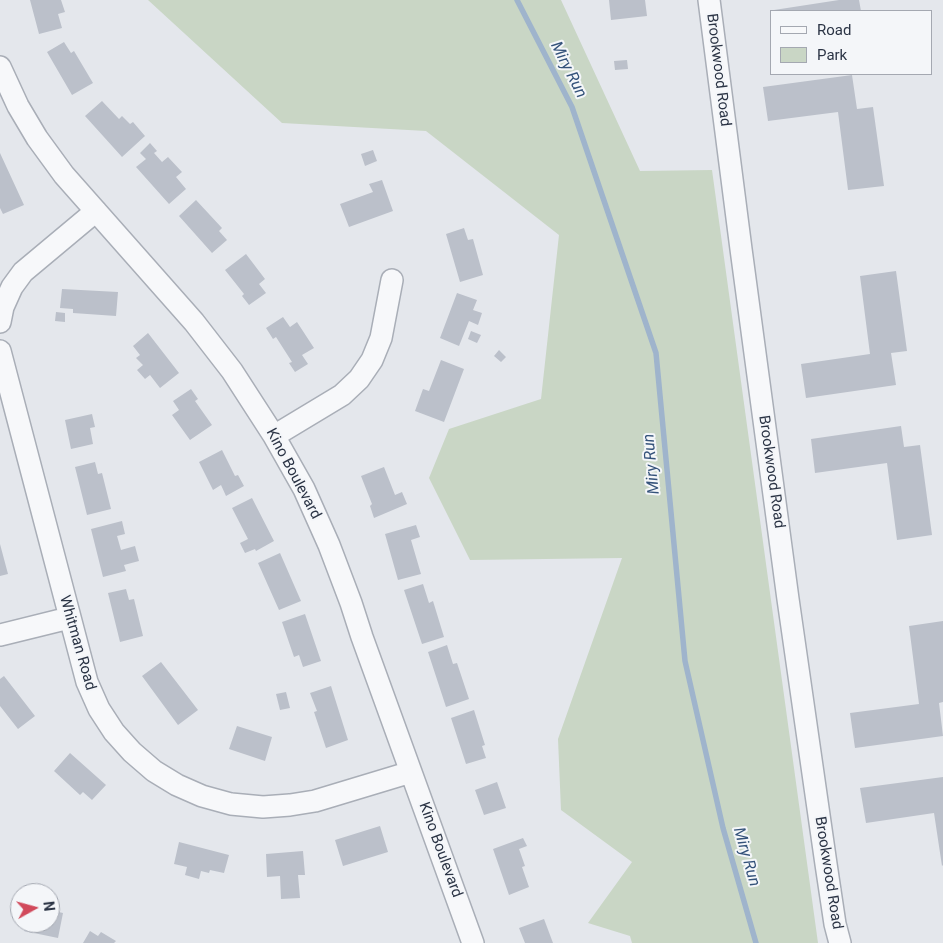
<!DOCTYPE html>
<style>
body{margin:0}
#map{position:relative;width:943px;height:943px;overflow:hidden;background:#e4e7ec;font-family:Roboto,sans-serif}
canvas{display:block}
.legend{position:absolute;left:770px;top:10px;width:162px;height:65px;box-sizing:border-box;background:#f4f6f9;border:1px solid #a4a8b1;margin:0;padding:6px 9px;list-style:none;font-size:15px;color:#2b3445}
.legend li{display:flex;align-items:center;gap:10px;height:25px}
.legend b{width:25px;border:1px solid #a4a8b1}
.north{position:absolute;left:10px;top:883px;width:50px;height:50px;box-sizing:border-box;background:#f4f6f9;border:1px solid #a4a8b1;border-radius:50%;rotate:83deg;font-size:14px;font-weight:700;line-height:20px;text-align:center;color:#2b3445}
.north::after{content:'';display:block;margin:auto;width:18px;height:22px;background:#d1495b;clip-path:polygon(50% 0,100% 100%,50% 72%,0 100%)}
</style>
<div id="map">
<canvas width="943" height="943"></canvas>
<ul class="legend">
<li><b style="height:6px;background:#f7f8fa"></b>Road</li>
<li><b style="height:14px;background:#c9d6c5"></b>Park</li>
</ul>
<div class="north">N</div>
</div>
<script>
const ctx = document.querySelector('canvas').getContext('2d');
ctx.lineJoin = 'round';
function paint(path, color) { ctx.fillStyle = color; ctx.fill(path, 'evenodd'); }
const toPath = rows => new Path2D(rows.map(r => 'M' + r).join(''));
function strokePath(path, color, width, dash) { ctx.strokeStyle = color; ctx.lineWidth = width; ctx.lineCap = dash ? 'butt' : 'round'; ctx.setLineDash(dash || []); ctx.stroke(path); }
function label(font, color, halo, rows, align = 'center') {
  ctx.font = font + ' Roboto,sans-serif'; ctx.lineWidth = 4; ctx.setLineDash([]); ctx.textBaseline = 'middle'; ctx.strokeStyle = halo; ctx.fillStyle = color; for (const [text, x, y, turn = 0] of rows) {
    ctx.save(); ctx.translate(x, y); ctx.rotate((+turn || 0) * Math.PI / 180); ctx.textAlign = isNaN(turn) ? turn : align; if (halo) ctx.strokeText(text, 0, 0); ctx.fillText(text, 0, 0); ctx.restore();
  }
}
paint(toPath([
 [148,0,561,0,640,171,712,170,818,943,632,943,630,936,588,923,632,862,561,810,558,739,622,558,470,560,429,478,449,429,541,399,559,235,426,131,282,123]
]), '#c9d6c5');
strokePath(toPath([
 [517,0,572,107,656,353,685,661,723,828,756,943]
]), '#9fb4cc', 5.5);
paint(toPath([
 [30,0,61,0,65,12,58,14,62,28,39,34],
 [609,0,645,0,647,16,611,20],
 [839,0,859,0,861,11,774,11,774,10],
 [64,42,71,53,74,51,93,83,72,95,47,52],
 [627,60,628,69,615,70,614,61],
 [852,75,857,109,873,107,884,186,848,190,838,112,768,121,763,87],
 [102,101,119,119,122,116,130,124,133,122,145,136,122,157,85,116],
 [150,143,157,151,154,153,162,162,168,157,182,172,176,177,186,189,169,204,136,167,146,159,140,153],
 [373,150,377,161,365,166,361,154],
 [0,153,24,205,3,214,0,208],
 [382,180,393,211,349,227,340,204,373,192,369,184],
 [196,200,222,228,219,231,227,240,212,253,179,216],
 [464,228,468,240,473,239,483,275,460,282,446,234],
 [246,254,265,279,259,284,266,293,249,305,242,296,244,294,225,270],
 [896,271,907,351,891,353,896,385,806,398,801,364,870,354,860,276],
 [62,289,118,292,116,316,73,313,73,309,60,308],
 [457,293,477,300,473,310,482,313,478,325,469,321,459,346,440,338],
 [56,312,65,313,65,322,55,321],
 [283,317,290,327,297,322,314,348,302,355,308,364,295,372,289,363,292,362,276,337,273,339,266,328],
 [471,331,481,335,477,343,468,339],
 [148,333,179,373,160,388,150,375,145,379,137,370,143,365,136,358,140,355,133,346],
 [499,350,506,357,501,362,494,356],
 [441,360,464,369,444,422,415,411,423,389,429,391],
 [191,389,198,399,195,401,212,425,190,440,172,415,179,410,173,401],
 [92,414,95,427,90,428,93,444,71,449,65,420],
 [901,426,904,447,920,445,932,535,897,540,887,463,815,473,811,439],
 [222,450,235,476,238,475,244,486,226,496,221,485,213,490,199,462],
 [95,462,98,474,102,473,111,509,87,515,75,467],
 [384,467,395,495,402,492,407,504,374,518,370,506,372,504,361,476],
 [252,498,274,541,256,551,255,549,245,553,240,543,248,539,232,508],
 [122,521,125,534,117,536,121,550,135,546,139,561,124,565,126,571,103,577,91,529],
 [416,525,420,537,411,540,421,574,398,580,385,534],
 [0,544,8,574,0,576],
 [280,553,301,601,279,610,258,563],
 [423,584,429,603,433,601,444,637,422,644,404,590],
 [126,589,129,600,134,599,143,636,120,642,108,593],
 [305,614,321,661,303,667,299,655,294,657,282,622],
 [943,621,943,702,939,703,943,736,855,748,850,713,919,704,909,626],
 [447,645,453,664,457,663,469,699,446,707,428,652],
 [161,662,198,710,178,725,142,676],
 [4,676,35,716,18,729,0,706,0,679],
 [331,686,348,740,326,748,314,712,317,711,310,693],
 [286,692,290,708,280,710,276,694],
 [474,710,485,745,482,746,486,758,466,764,451,718],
 [237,726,272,737,265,761,229,749],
 [70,753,106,785,92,800,83,792,80,795,54,771],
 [943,777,943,865,942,866,934,813,866,823,860,788],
 [497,782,506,808,484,815,475,790],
 [380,826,388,852,343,866,335,840],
 [523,838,527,846,519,849,525,866,522,867,529,887,509,895,493,849],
 [179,842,229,855,224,873,210,870,209,873,201,871,199,879,185,875,187,867,174,864],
 [303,851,305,875,298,875,300,898,281,899,280,876,267,877,266,854],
 [50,910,63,913,58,938,24,931,26,923,50,923],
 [544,919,553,943,525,943,519,928],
 [90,931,98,936,101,932,116,941,114,943,83,943]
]), '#bbc0ca');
const minor = toPath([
 [709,0,741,249,788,599,826,864,835,924,840,943],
 [0,67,18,106,37,138,64,175,194,322,232,371,274,436,304,489,329,545,351,603,362,637,473,943],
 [0,322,3,307,12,287,23,272,96,211],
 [0,351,87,682,99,709,114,732,132,752,154,771,177,785,202,796,231,804,263,807,290,805,315,801,411,772],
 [274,436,342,395,359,379,372,360,381,338,392,280],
 [0,635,69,618]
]);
strokePath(minor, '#a9aeb7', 24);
strokePath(minor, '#f7f8fa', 21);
label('15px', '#2b3445', '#f4f6f9', [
 ["Brookwood Road",718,70,83],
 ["Brookwood Road",771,472,82],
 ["Kino Boulevard",293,474,62],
 ["Whitman Road",77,643,74],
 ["Kino Boulevard",440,850,70],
 ["Brookwood Road",828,873,81]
]);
label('italic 16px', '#34527a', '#f4f6f9', [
 ["Miry Run",568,70,63],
 ["Miry Run",652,464,-95],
 ["Miry Run",746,857,74]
]);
</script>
